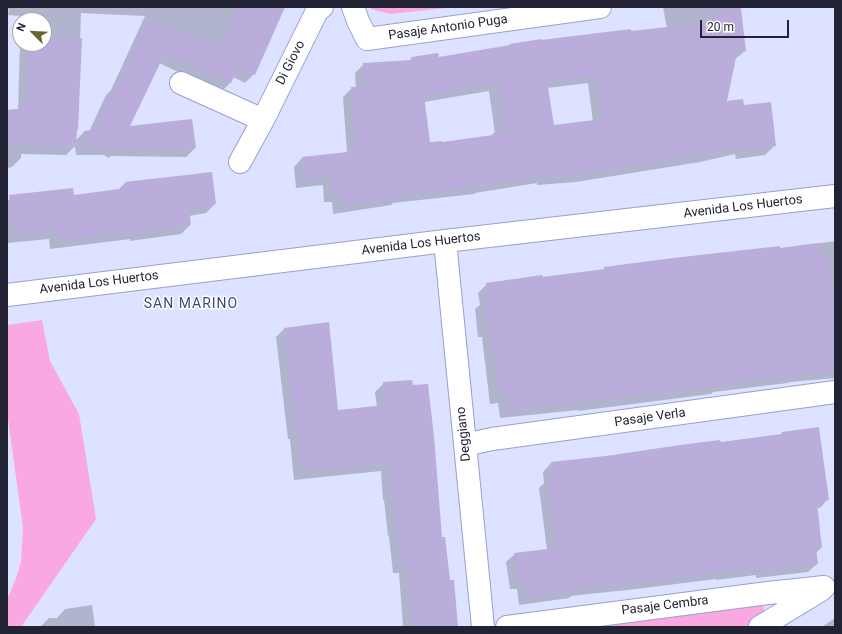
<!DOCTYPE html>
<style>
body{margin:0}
#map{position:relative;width:842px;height:634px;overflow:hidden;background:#dce2ff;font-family:Roboto,sans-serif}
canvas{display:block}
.frame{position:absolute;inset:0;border:8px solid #222436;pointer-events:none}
.north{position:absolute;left:12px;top:12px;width:40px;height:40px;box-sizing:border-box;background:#fff;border:1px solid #a7a7af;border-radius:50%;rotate:294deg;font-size:11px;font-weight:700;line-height:16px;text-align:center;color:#222436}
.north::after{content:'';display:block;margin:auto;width:14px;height:18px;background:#6e6330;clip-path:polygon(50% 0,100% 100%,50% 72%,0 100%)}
.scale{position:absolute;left:700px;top:20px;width:89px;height:18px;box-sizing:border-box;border:2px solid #222436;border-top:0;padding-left:5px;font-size:12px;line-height:14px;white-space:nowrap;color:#222436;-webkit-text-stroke:3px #fff;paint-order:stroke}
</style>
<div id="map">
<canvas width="842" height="634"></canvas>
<div class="frame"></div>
<div class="north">N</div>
<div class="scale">20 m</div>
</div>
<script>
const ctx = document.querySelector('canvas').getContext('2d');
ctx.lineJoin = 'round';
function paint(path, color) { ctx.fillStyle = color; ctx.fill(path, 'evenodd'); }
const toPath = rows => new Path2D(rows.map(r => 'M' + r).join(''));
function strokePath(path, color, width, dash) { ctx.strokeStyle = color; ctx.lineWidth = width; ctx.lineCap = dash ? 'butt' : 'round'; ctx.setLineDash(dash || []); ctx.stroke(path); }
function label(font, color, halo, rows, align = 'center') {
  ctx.font = font + ' Roboto,sans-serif'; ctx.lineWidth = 3; ctx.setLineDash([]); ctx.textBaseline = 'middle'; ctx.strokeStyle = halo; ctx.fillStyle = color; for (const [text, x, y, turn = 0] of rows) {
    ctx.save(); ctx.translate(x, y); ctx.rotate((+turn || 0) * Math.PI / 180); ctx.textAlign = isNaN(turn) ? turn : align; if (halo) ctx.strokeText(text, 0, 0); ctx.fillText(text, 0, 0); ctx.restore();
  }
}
paint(toPath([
 [371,7,456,7,390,14,371,9],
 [42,320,50,361,79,414,96,519,21,627,7,627,7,599,10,593,16,578,21,562,23,528,7,412,7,325],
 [761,604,764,608,764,613,760,618,745,627,574,627]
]), '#f9a8e1');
paint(toPath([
 [7,7,284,7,254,74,245,83,233,77,230,83,221,92,159,63,128,127,195,148,186,157,111,156,109,158,104,155,76,155,75,146,66,155,21,154,21,158,12,167,7,168,7,111,18,110,20,44,44,44,44,20,21,20,21,16,8,15,9,9,7,9],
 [81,13,145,16,111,90,106,95,89,132,84,132,75,141,76,132,77,130],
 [663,7,740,7,745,51,734,60,726,102,743,107,774,146,765,155,736,159,735,154,700,162,576,182,537,185,537,183,475,193,474,194,393,203,391,205,333,214,332,202,324,202,323,185,296,188,294,167,303,157,347,153,343,97,352,88,356,88,355,73,364,64,409,61,412,58,438,58,509,46,510,45,667,28],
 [588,83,593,122,553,127,547,88],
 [489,91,495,134,493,134,491,136,442,143,429,144,424,102],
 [125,183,215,204,206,213,189,216,190,225,181,234,130,241,130,239,50,249,49,239,7,243,7,200,72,191,73,197,118,190],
 [835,241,835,378,790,382,788,383,713,392,711,394,578,411,578,410,500,418,498,403,490,404,482,337,478,337,475,309,480,305,478,293,487,284,602,270,605,268,779,249],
 [284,329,338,411,377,407,375,392,384,383,441,538,457,627,403,627,403,626,399,573,393,573,389,536,388,536,384,500,383,500,381,471,294,480,290,439,288,439,276,337],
 [782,433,828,499,820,508,817,508,821,548,816,553,817,564,808,572,756,578,756,575,716,580,716,579,636,589,571,596,569,598,519,605,517,589,510,589,506,562,515,554,547,550,539,488,544,483,543,472,551,463,780,435],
 [92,605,95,627,40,627,49,618,57,618,65,609],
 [835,618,835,627,822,627]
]), '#0003');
paint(toPath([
 [237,7,285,7,255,75,238,67,231,83,165,53,130,126,192,119,196,148,120,147,119,149,113,147,84,146,84,131,93,130,115,85,117,86,149,17,218,48],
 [741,8,746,51,737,53,727,101,743,99,744,105,771,102,776,146,745,150,744,145,709,153,639,165,640,165,585,174,585,173,546,177,546,175,484,184,484,185,401,195,402,197,342,206,341,193,333,194,331,177,305,179,302,157,356,151,351,87,365,86,363,63,412,60,411,57,438,53,439,57,510,45,510,44,541,39,541,40,631,29,631,31,712,22,710,12],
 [597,75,602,119,554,125,547,81],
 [498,82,505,132,493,133,493,135,443,142,442,141,430,142,424,95],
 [44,37,82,38,78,130,77,129,76,146,7,145,7,110,26,108,28,44,44,44],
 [212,172,216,204,189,208,191,225,139,232,139,231,59,240,58,230,13,235,9,195,73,188,74,195,126,188,125,182],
 [818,243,820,258,829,257,835,312,835,371,798,374,798,375,721,384,721,386,681,390,586,402,586,401,508,410,507,395,499,396,491,328,487,329,483,300,488,299,486,283,542,275,543,277,605,269,604,267,673,258,780,246,780,248],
 [329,322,338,410,385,405,383,382,412,380,413,385,428,384,434,437,442,537,445,537,450,580,454,580,458,627,412,627,407,565,401,565,397,528,396,528,393,492,392,492,389,463,302,471,298,430,296,431,284,328],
 [819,427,829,500,817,502,822,548,816,548,818,564,764,570,764,567,725,572,724,571,645,581,579,588,579,590,527,597,526,581,518,581,514,553,556,548,547,479,553,478,551,462,606,456,680,445,720,440,721,442,782,434,782,432]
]), '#baaddc');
const street = toPath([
 [353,7,358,21,367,39,600,7],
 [181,83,263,120],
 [240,162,263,120,317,11,322,7],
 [445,241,483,627],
 [7,295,445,241,835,196],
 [465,445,492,439,835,392],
 [507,627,768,593,824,587],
 [760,627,821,590]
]);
strokePath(street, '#99a0ce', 24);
strokePath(street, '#fff', 22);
label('13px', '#222436', '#fff', [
 ["Pasaje Antonio Puga",448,28,-8],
 ["Di Giovo",291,63,-63],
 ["Avenida Los Huertos",743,207,-7],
 ["Avenida Los Huertos",421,244,-7],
 ["Avenida Los Huertos",99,283,-7],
 ["Pasaje Verla",650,418,-8],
 ["Deggiano",464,434,-96],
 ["Pasaje Cembra",665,606,-7]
]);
ctx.letterSpacing = '1px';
label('14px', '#444971', '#fff', [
 ["SAN MARINO",191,304]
]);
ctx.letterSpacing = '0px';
</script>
